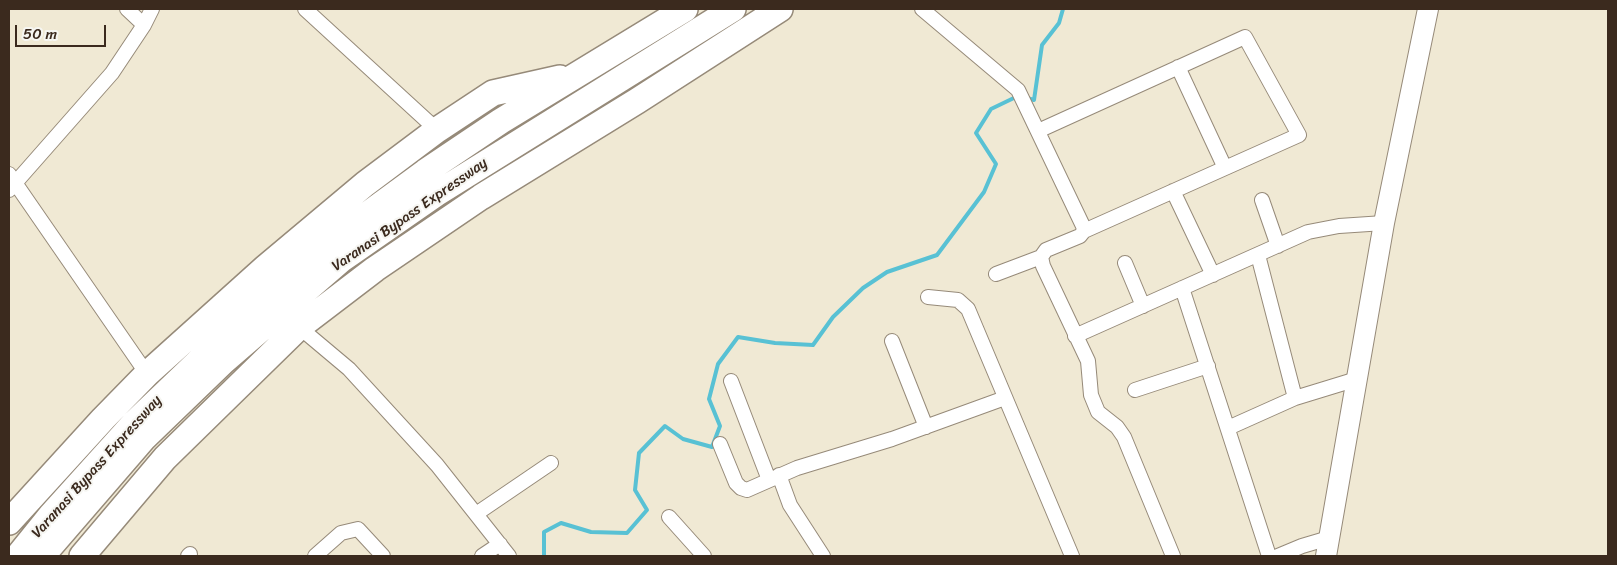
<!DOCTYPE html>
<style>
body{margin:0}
#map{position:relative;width:1617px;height:565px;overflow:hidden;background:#f0e9d4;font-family:Sriracha,sans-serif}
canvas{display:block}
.frame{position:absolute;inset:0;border:10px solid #3b2a1e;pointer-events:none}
.scale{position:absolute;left:15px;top:25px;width:91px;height:22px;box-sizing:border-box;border:2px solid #3b2a1e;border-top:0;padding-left:6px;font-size:15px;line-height:18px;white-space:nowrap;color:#3b2a1e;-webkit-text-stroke:4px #f6f6f2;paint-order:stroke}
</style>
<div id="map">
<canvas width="1617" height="565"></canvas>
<div class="frame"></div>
<div class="scale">50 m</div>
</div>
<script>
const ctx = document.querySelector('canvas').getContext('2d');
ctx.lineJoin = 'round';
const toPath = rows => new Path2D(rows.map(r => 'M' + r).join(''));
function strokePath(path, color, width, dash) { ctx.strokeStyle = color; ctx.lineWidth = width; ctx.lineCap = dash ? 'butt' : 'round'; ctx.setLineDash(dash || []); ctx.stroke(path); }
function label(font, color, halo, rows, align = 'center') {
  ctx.font = font + ' Sriracha,sans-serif'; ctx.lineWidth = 4; ctx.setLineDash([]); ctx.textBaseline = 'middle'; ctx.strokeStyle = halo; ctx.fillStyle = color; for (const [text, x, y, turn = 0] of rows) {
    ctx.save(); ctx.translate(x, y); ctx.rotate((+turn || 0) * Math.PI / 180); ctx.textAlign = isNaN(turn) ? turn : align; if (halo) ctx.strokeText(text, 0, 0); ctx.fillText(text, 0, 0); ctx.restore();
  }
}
strokePath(toPath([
 [1027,98,1034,100,1042,45,1059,23,1063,9],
 [544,556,544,532,561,523,591,532,627,533,647,510,635,490,639,453,665,426,683,439,712,447,720,426,709,399,718,364,738,337,775,343,813,345,833,317,863,288,887,272,937,255,984,192,996,164,976,133,991,109,1018,96]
]), '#58c1d4', 4);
const street = toPath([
 [127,9,144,25],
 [305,9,437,130],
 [922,9,1018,90,1083,226,1084,231,1080,236,1046,250,1041,257,1043,266,1088,361,1091,395,1098,412,1117,427,1124,437,1173,556],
 [1178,67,1225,168],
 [1038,131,1245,37,1299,135,1084,231],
 [9,174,147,374],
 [9,190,112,73,144,25,152,9],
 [1173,191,1213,275],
 [1262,200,1278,246],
 [1258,255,1295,398],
 [1125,263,1143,306],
 [996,274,1041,257],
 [1182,288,1269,556],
 [928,297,958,300,968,309,1072,556],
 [299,327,349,369,437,465,509,556],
 [1075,336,1308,232,1339,226,1384,223],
 [892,341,926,427],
 [731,381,769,480],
 [1135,390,1208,366],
 [1228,428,1295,398,1357,379],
 [720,444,736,483,741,488,747,490,797,468,892,439,1005,398],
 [779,475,790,505,823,556],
 [476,514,551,463],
 [669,517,704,556],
 [188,556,190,554],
 [315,556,341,533,358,529,383,556],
 [482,556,500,544],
 [1278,556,1302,546,1329,538]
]);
const secondary = toPath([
 [1326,556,1384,223,1428,9]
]);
const highway = toPath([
 [9,522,103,419,147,374,266,267,365,184,437,130,493,93,560,78],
 [18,556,51,515,133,424,271,292,324,246,425,172,501,121,685,9],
 [42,556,143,439,224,361,341,260,436,194,733,9],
 [82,556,165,458,299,327,375,269,481,197,637,101,780,9]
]);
strokePath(street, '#968a79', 16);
strokePath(secondary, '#968a79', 22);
strokePath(highway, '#968a79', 28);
strokePath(street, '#fff', 14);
strokePath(secondary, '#fff', 20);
strokePath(highway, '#fff', 25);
label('15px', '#3b2a1e', '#f6f6f2', [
 ["Varanasi Bypass Expressway",410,215,-35],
 ["Varanasi Bypass Expressway",97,467,-48]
]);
</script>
